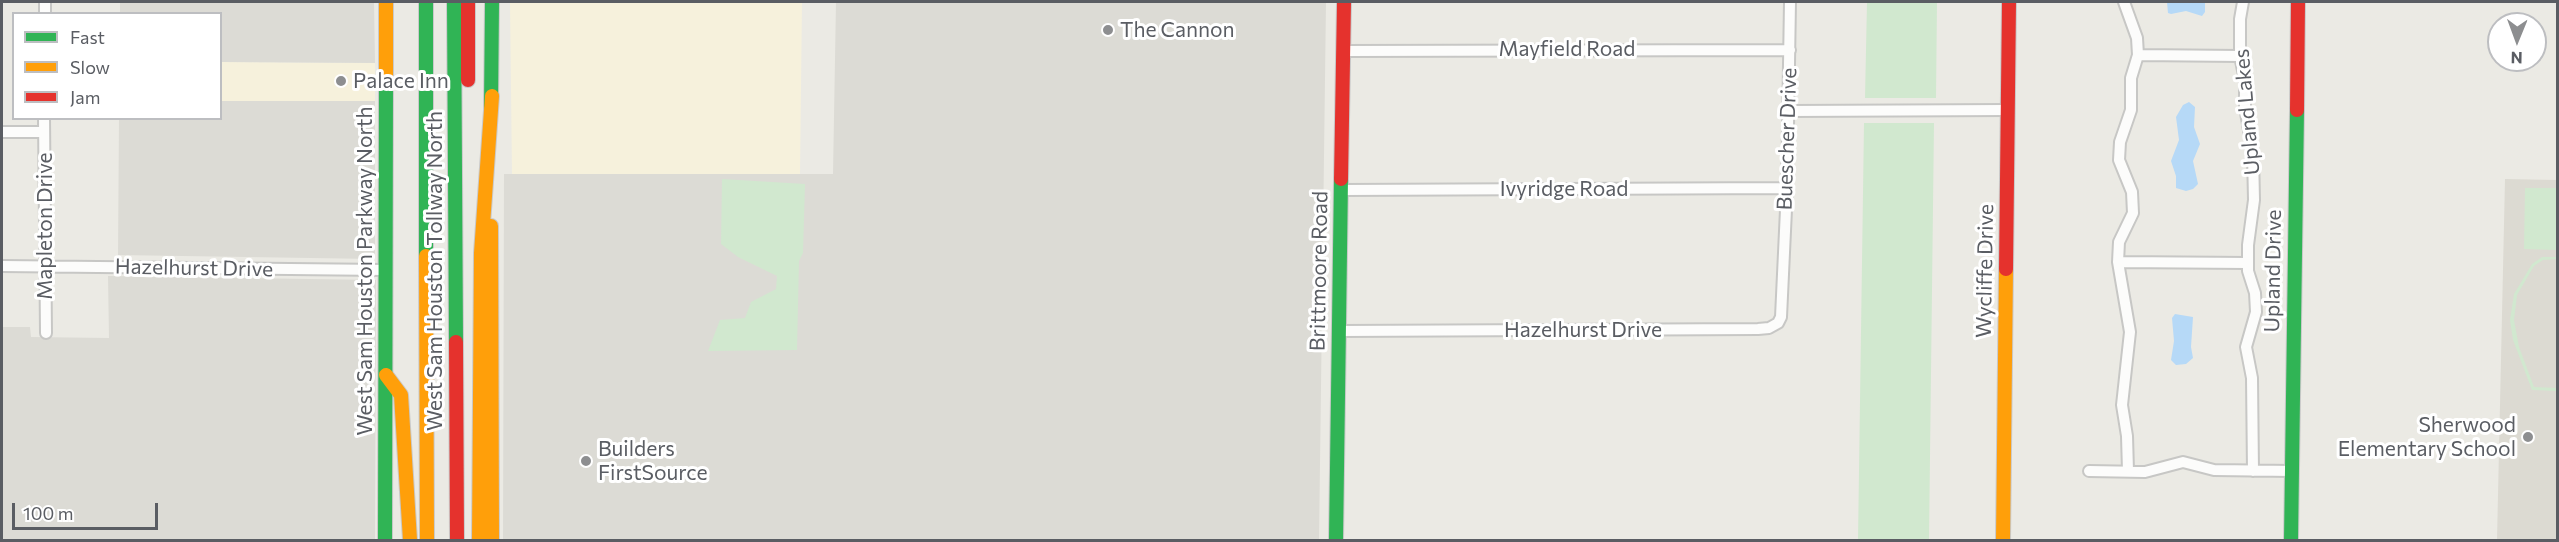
<!DOCTYPE html>
<style>
body{margin:0}
#map{position:relative;width:2559px;height:542px;overflow:hidden;background:#ebeae4;font-family:Commissioner,sans-serif}
canvas{display:block}
.frame{position:absolute;inset:0;border:3px solid #5a5d63;pointer-events:none}
.legend{position:absolute;left:12px;top:12px;width:210px;height:108px;box-sizing:border-box;background:#fff;border:2px solid #bdbec1;margin:0;padding:8px 10px;list-style:none;font-size:18px;color:#5a5d63}
.legend li{display:flex;align-items:center;gap:12px;height:30px}
.legend b{width:30px;border:2px solid #bdbec1}
.north{position:absolute;left:2487px;top:12px;width:60px;height:60px;box-sizing:border-box;background:#fff;border:2px solid #bdbec1;border-radius:50%;rotate:181deg;font-size:16px;font-weight:700;line-height:24px;text-align:center;color:#5a5d63}
.north::after{content:'';display:block;margin:auto;width:21px;height:27px;background:#8d8e90;clip-path:polygon(50% 0,100% 100%,50% 72%,0 100%)}
.scale{position:absolute;left:12px;top:503px;width:146px;height:27px;box-sizing:border-box;border:3px solid #5a5d63;border-top:0;padding-left:8px;font-size:18px;line-height:21px;white-space:nowrap;color:#5a5d63;-webkit-text-stroke:4px #fff;paint-order:stroke}
</style>
<div id="map">
<canvas width="2559" height="542"></canvas>
<div class="frame"></div>
<ul class="legend">
<li><b style="height:8px;background:#30b455"></b>Fast</li>
<li><b style="height:8px;background:#ff9f0a"></b>Slow</li>
<li><b style="height:8px;background:#e5322d"></b>Jam</li>
</ul>
<div class="north">N</div>
<div class="scale">100 m</div>
</div>
<script>
const ctx = document.querySelector('canvas').getContext('2d');
ctx.lineJoin = 'round';
function paint(path, color) { ctx.fillStyle = color; ctx.fill(path, 'evenodd'); }
const toPath = rows => new Path2D(rows.map(r => 'M' + r).join(''));
function strokePath(path, color, width, dash) { ctx.strokeStyle = color; ctx.lineWidth = width; ctx.lineCap = dash ? 'butt' : 'round'; ctx.setLineDash(dash || []); ctx.stroke(path); }
function label(font, color, halo, rows, align = 'center') {
  ctx.font = font + ' Commissioner,sans-serif'; ctx.lineWidth = 6; ctx.setLineDash([]); ctx.textBaseline = 'middle'; ctx.strokeStyle = halo; ctx.fillStyle = color; for (const [text, x, y, turn = 0] of rows) {
    ctx.save(); ctx.translate(x, y); ctx.rotate((+turn || 0) * Math.PI / 180); ctx.textAlign = isNaN(turn) ? turn : align; if (halo) ctx.strokeText(text, 0, 0); ctx.fillText(text, 0, 0); ctx.restore();
  }
}
paint(toPath([
 [510,2,802,2,800,174,512,175],
 [221,62,375,63,375,101,221,101]
]), '#f6f1dc');
paint(toPath([
 [120,2,374,2,375,63,221,62,220,14,120,13],
 [836,2,1326,2,1319,540,503,540,504,174,833,174],
 [221,101,375,101,375,259,118,255,119,119,220,118],
 [108,276,376,280,375,540,2,540,2,327,30,327,31,337,109,338]
]), '#dcdbd5');
paint(toPath([
 [2505,179,2557,180,2557,540,2497,540]
]), '#dcdad2');
paint(toPath([
 [1867,2,1937,2,1936,98,1865,98],
 [1864,123,1934,123,1929,540,1858,540],
 [722,179,805,184,803,253,799,261,797,350,708,351,720,320,745,318,751,302,776,289,777,276,738,257,721,244],
 [2525,188,2557,188,2557,250,2524,249],
 [2542,257,2557,257,2557,259,2543,260,2534,266,2517,295,2514,320,2519,347,2534,387,2557,388,2557,391,2532,390,2513,340,2510,320,2514,294,2532,264]
]), '#d1e8cf');
paint(toPath([
 [2167,2,2205,2,2205,12,2202,16,2186,11,2171,14,2168,13],
 [2189,102,2195,107,2194,127,2200,144,2193,161,2198,184,2193,189,2186,191,2176,188,2176,176,2171,161,2179,140,2176,117,2183,105],
 [2175,314,2193,317,2191,347,2193,358,2186,364,2176,365,2171,360,2174,341,2172,318]
]), '#b6d9f7');
const street = toPath([
 [2124,2,2137,38,2138,55,2131,78,2131,110,2120,142,2119,160,2132,192,2133,213,2119,242,2118,262,2130,332,2122,405,2127,436,2128,471],
 [2243,2,2240,19,2240,56,2245,80,2245,107,2253,153,2254,200,2248,245,2248,271,2255,293,2256,312,2246,347,2252,378,2253,471],
 [45,14,45,2],
 [1344,51,1790,50],
 [2138,55,2240,56],
 [1789,111,2008,110],
 [44,118,46,333],
 [2,132,44,132],
 [1342,190,1787,188],
 [2118,262,2248,263],
 [2,266,386,270],
 [1340,331,1758,329,1769,328,1778,323,1781,317,1787,188,1790,2],
 [2089,471,2145,472,2183,462,2214,470,2292,471]
]);
const fast = toPath([
 [426,2,426,256],
 [454,2,456,342],
 [491,106,492,2],
 [385,540,386,79],
 [1336,540,1341,179],
 [2291,540,2297,110]
]);
const slow = toPath([
 [386,79,386,2],
 [491,226,492,540],
 [426,256,427,540],
 [386,375,401,395,410,540],
 [479,540,481,253,492,96],
 [2003,540,2006,269]
]);
const jam = toPath([
 [468,2,468,80],
 [2297,110,2298,2],
 [1341,179,1344,2],
 [2006,269,2009,2],
 [456,342,457,540]
]);
strokePath(street, '#c7c7c5', 14);
strokePath(fast, '#c9c9c9', 16);
strokePath(slow, '#c9c9c9', 16);
strokePath(jam, '#c9c9c9', 16);
strokePath(street, '#fcfcfb', 10);
strokePath(fast, '#30b455', 14);
strokePath(slow, '#ff9f0a', 14);
strokePath(jam, '#e5322d', 14);
for (const [x, y, r, color] of [
 [1108,30,6,"#8d8e90"],
 [341,81,6,"#8d8e90"],
 [2528,437,6,"#8d8e90"],
 [586,461,6,"#8d8e90"]
]) { const dot = new Path2D(); dot.arc(x, y, r, 0, 2 * Math.PI); ctx.fillStyle = color; ctx.fill(dot); strokePath(dot, '#fff', 2); }
label('21px', '#5a5d63', '#fff', [
 ["The Cannon",1120,30],
 ["Palace Inn",353,81],
 ["Sherwood",2516,425,"right"],
 ["Elementary School",2516,449,"right"],
 ["Builders",598,449],
 ["FirstSource",598,473]
], 'left');
label('21px', '#5a5d63', '#fff', [
 ["Mayfield Road",1567,49],
 ["Upland Lakes",2247,112,-95],
 ["Buescher Drive",1787,139,-88],
 ["Ivyridge Road",1564,189],
 ["Mapleton Drive",45,226,-90],
 ["Hazelhurst Drive",194,268,1],
 ["West Sam Houston Parkway North",365,271,-90],
 ["West Sam Houston Tollway North",435,271,-90],
 ["Brittmoore Road",1319,271,-89],
 ["Wycliffe Drive",1985,271,-89],
 ["Upland Drive",2273,271,-89],
 ["Hazelhurst Drive",1583,330]
]);
</script>
